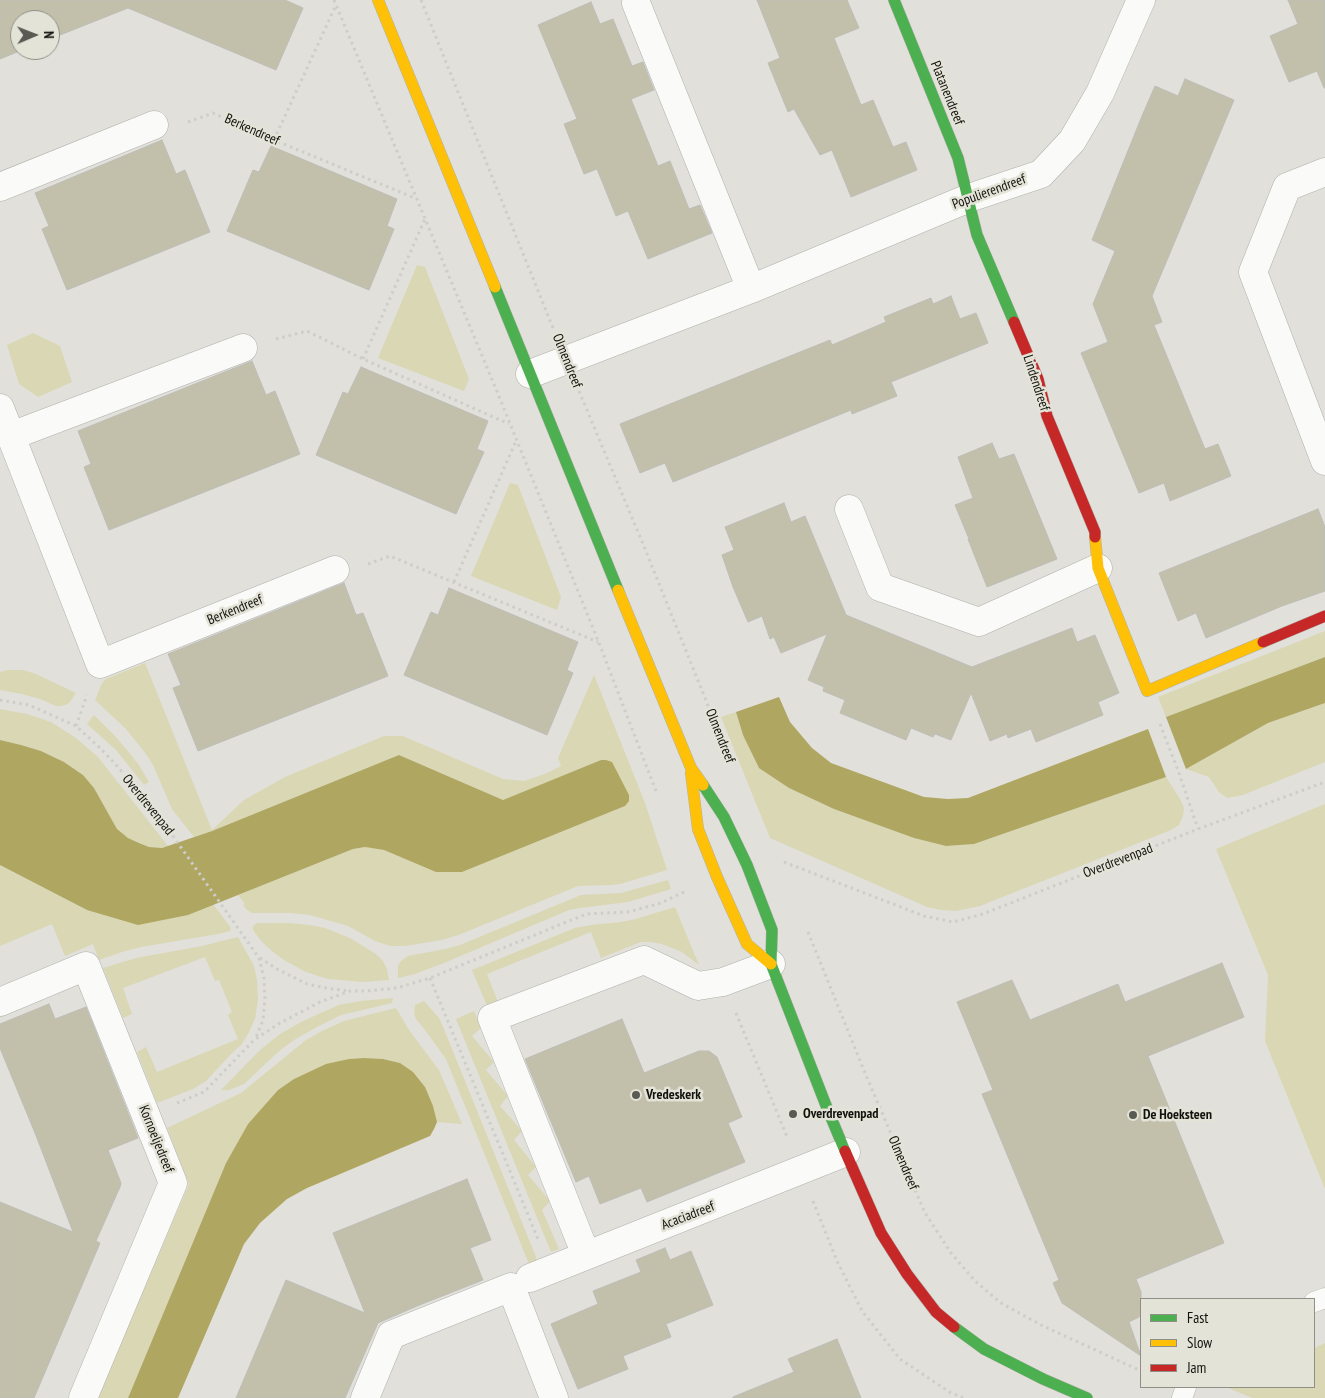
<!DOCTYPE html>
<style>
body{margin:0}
#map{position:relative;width:1325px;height:1398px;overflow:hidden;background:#e1e0da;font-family:"PT Sans Narrow",sans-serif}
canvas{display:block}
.legend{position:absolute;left:1140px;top:1298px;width:175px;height:90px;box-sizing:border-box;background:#e4e3d7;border:1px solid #908f87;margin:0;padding:6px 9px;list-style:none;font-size:15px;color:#12120e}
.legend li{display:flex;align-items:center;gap:10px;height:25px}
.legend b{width:25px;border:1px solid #908f87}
.north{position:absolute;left:10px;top:10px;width:50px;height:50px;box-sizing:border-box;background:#e4e3d7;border:1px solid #908f87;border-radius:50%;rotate:89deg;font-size:14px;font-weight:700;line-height:20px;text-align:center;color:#12120e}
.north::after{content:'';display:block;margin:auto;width:18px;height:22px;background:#5a5a55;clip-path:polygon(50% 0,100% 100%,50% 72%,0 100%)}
</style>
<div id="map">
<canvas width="1325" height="1398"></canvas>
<ul class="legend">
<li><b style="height:6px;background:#4caf50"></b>Fast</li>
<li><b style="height:6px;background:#ffc107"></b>Slow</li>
<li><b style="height:6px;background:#c62828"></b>Jam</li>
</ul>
<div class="north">N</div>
</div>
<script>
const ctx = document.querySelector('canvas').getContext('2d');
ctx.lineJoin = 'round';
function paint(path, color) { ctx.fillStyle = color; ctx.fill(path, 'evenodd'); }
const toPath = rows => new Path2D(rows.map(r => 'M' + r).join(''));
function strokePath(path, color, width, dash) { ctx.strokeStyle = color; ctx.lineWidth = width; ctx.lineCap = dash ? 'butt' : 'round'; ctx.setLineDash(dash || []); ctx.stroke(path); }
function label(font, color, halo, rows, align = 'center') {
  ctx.font = font + ' "PT Sans Narrow",sans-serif'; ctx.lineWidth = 5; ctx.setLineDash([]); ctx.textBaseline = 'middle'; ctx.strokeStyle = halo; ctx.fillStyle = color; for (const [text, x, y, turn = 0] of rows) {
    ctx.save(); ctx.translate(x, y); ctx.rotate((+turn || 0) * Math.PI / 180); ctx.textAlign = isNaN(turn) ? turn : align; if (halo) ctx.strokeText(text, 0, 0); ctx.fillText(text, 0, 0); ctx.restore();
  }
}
paint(toPath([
 [417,265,425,267,469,379,464,391,378,358],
 [33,333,60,346,72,382,38,397,19,384,7,345],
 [510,483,518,485,561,597,557,610,471,576],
 [1325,631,1325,657,1166,717,1158,697],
 [145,663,212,830,244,800,285,777,384,736,403,736,503,779,524,781,545,774,561,766,558,758,594,675,645,803,667,870,620,884,611,885,578,886,461,934,442,940,405,946,390,946,375,941,348,926,310,915,290,913,252,913,247,910,243,905,245,904,238,895,353,849,365,847,384,850,437,872,462,872,625,806,601,760,503,800,399,755,212,831,194,837,172,809,153,765,146,754,125,728,95,700,102,683,106,679],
 [8,670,23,670,36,674,76,693,72,699,68,704,61,706,56,706,40,699,22,694,0,690,0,672],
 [1325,703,1325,762,1243,795,1227,798,1219,792,1209,777,1186,769,1268,723],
 [0,709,27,714,51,722,76,738,98,757,168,846,162,848,149,847,128,838,117,829,94,788,83,775,64,762,41,751,21,745,0,740],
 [736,712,743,735,789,788,834,809,914,838,946,846,974,844,1166,777,1180,799,1184,808,1183,816,1179,825,1171,830,980,906,956,911,941,910,927,907,770,838,721,717],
 [94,715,114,735,127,750,139,765,149,782,144,785,116,750,87,724],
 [1325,804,1325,1189,1265,1041,1268,975,1216,849],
 [0,865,87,910,188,915,213,904,231,928,230,931,218,934,141,947,122,952,99,960,93,944,65,956,52,924,0,946],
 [668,880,671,889,628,902,580,908,569,910,444,963,415,974,398,978,398,965,401,961,408,956,445,949,460,945,581,895,621,893],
 [675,907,699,965,682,952,662,944,651,942,641,942,601,958,591,932,487,974,498,1002,487,1006,472,970,575,928,591,925,621,922,636,919],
 [257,923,288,923,310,925,325,928,350,938,376,954,383,961,387,969,389,980,362,982,341,980,328,979,306,972,284,960,272,951,262,942,253,930,253,926],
 [238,937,254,966,257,980,258,1000,255,1019,248,1034,241,1045,232,1053,206,1081,193,1089,157,1103,137,1052,146,1047,157,1072,238,1039,228,1015,232,1012,219,980,215,981,205,957,123,988,132,1014,123,1018,103,968,136,958,202,946],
 [393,998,392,1003,341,1015,315,1028,294,1040,278,1052,244,1084,229,1090,221,1090,260,1050,280,1034,303,1021,339,1005,361,1001],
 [424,1001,439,1018,444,1029,536,1257,536,1261,529,1264,446,1059,425,1030,416,1019,414,1014,415,1005],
 [396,1008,409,1030,439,1070,462,1124,437,1122,433,1106,400,1063,383,1059,364,1058,349,1059,294,1079,278,1090,248,1124,226,1163,128,1398,97,1398,189,1184,167,1128,241,1093,306,1040,322,1031,344,1021],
 [474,1011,481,1028,472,1036,494,1062,486,1070,508,1096,500,1106,522,1131,514,1140,536,1167,528,1175,550,1201,542,1210,559,1249,551,1252,456,1019],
 [1325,1343,1325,1398,1252,1398,1226,1387,1314,1387,1314,1348]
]), '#dad7b5');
paint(toPath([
 [1325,657,1325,703,1268,723,1186,769,1166,717],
 [779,697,790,722,812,748,831,763,924,797,948,799,968,798,1148,729,1166,777,974,844,946,846,914,838,834,809,789,788,759,768,743,735,736,712],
 [0,740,21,745,41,751,64,762,83,775,94,788,117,829,128,838,139,843,149,847,162,848,212,831,399,755,503,800,601,760,606,760,612,762,629,795,629,801,625,806,462,872,436,872,384,850,365,847,353,849,188,915,138,925,87,910,0,865],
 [364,1058,383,1059,400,1063,413,1072,425,1087,433,1106,437,1122,434,1129,430,1136,307,1188,287,1199,260,1223,244,1244,178,1398,128,1398,226,1163,248,1124,278,1090,294,1079,326,1064,349,1059]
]), '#afa662');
const building = toPath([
 [0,0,285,0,303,8,276,70,128,8,50,39,50,20,20,20,20,50,22,50,0,59,0,0],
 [757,0,847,0,859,28,834,38,861,105,873,100,893,147,906,142,917,170,851,197,832,150,820,155,794,109,788,112,768,63,780,58,757,0],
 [1288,0,1325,0,1325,88,1324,88,1317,71,1289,82,1270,36,1298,24,1288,0],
 [591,2,600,24,613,19,632,66,643,62,654,90,631,99,658,166,670,161,689,209,700,205,712,233,648,259,628,211,616,216,597,169,584,174,564,124,577,119,538,25,591,2],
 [1185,79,1234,100,1152,296,1162,322,1154,325,1205,449,1218,444,1231,476,1170,501,1164,483,1139,493,1081,353,1108,342,1093,304,1115,251,1092,240,1142,116,1155,86,1178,96,1185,79],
 [162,140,176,174,185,170,210,232,67,290,42,229,49,226,35,193,162,140],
 [271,146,397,199,387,226,394,229,369,290,227,231,253,170,259,172,271,146],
 [951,296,960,319,976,313,988,343,891,382,897,396,852,414,851,410,673,482,665,463,640,473,620,424,830,340,832,345,886,322,884,317,931,298,933,304,951,296],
 [252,361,266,395,275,391,300,454,109,530,84,467,91,464,78,431,252,361],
 [361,367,488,421,477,449,484,452,456,514,316,455,343,392,348,394,361,367],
 [992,443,999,459,1014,454,1057,559,987,587,968,539,969,539,955,505,973,498,958,457,992,443],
 [784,503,791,522,805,516,846,615,972,667,1072,628,1077,642,1095,635,1119,693,1098,702,1103,715,1036,742,1031,729,1008,738,1007,734,990,741,971,693,951,740,935,734,933,737,911,728,906,740,840,713,845,700,823,691,824,687,808,680,827,634,781,653,774,637,770,639,762,616,748,622,733,587,722,555,734,550,725,527,784,503],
 [1318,509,1325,527,1325,591,1282,606,1206,638,1196,613,1178,621,1159,573,1318,509],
 [344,583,356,615,363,613,388,676,198,751,173,688,181,685,168,654,344,583],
 [449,588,578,642,567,670,573,673,547,735,404,675,431,612,438,615,449,588],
 [1222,963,1244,1017,1148,1056,1224,1243,1136,1279,1141,1292,1141,1316,1129,1322,1141,1356,1062,1303,1053,1283,1059,1280,982,1094,993,1090,957,1002,1012,980,1030,1020,1118,984,1125,1002,1222,963],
 [49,1004,55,1019,86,1007,138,1138,108,1150,121,1183,120,1187,96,1241,100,1243,34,1398,0,1398,0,1202,73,1232,35,1133,0,1048,0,1024,49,1004],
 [622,1019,644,1073,699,1051,709,1051,717,1057,742,1117,728,1123,745,1162,647,1202,641,1188,600,1204,589,1176,576,1182,525,1059,622,1019],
 [467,1179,491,1240,470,1248,483,1280,417,1306,378,1323,345,1398,236,1398,286,1280,365,1313,333,1233,467,1179],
 [665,1248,670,1260,691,1251,713,1305,666,1324,671,1337,623,1356,628,1369,578,1389,551,1324,598,1304,593,1291,641,1272,636,1260,665,1248],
 [837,1339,861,1398,733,1398,733,1397,794,1372,788,1359,837,1339]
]);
paint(building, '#c2c0ab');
strokePath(building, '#bdbdb8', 1);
const lane = toPath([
 [1314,1302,1325,1298],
 [1182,1398,1186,1387]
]);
const street = toPath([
 [636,3,751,289],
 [1325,172,1287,187,1253,272,1325,461],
 [0,187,154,125],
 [530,374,751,289,969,198,1041,174,1072,141,1100,93,1141,0],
 [0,408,100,664,335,570],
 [11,436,243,348],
 [849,509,880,587,979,622,1098,568],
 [0,1002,86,966,173,1183,83,1398],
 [586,1255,492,1018,644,960,698,986,723,982,771,964],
 [530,1278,846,1152],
 [365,1398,391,1335,511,1287,554,1398]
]);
const fast = toPath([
 [894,0,958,158,977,235,1014,322],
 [495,287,618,590],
 [703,785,724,817,747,865,772,930,771,964,827,1108,845,1151],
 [954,1327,984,1349,1043,1379,1087,1398]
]);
const slow = toPath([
 [378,0,495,287],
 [1095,537,1098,568,1147,691,1263,642],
 [618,590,691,768,703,785],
 [691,773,698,829,717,877,747,944,771,964]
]);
const jam = toPath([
 [1014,322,1038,379,1047,416,1095,532,1095,537],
 [1263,642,1325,616],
 [845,1151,881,1233,907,1274,936,1312,954,1327]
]);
strokePath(lane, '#b0b0ab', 21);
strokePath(street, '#b0b0ab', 29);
strokePath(fast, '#b0b0ab', 12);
strokePath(slow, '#b0b0ab', 12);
strokePath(jam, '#b0b0ab', 12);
strokePath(toPath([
 [334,0,496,389,599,643,656,791],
 [421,0,553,328],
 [188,122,213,113,274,140,417,199],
 [274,140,336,5],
 [276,339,307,331,363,359,509,424],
 [363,359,425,219],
 [579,391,643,544,730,760],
 [368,564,390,556,598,642],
 [454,582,516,441],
 [0,700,29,705,76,726,100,748,118,767,168,829,259,958,264,978,265,999,263,1020,255,1040],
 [1160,724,1179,773,1198,829],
 [76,726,87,695],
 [784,862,924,916,953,922,983,914,1198,829,1325,782],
 [808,932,865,1073,925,1213,951,1253,975,1281,1001,1303,1041,1325,1141,1371],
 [260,958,277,969,307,984,326,988,349,991],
 [430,978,538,1239],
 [736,1013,788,1139],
 [177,1103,204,1092,254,1040,280,1023,320,1002,350,991,366,991,397,988,430,978,586,914,628,912,661,903,686,891],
 [813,1201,837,1261,862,1311,900,1359,951,1393,964,1398]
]), '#cdcdcb', 3, [2.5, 4]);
strokePath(lane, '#fafaf9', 20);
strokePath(street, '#fafaf9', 28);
strokePath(fast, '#4caf50', 11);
strokePath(slow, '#ffc107', 11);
strokePath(jam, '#c62828', 11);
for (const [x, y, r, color] of [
 [636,1095,5,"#5a5a55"],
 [793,1114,5,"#5a5a55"],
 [1133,1115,5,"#5a5a55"]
]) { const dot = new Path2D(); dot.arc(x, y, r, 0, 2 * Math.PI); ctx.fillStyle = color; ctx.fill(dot); strokePath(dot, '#e4e3d7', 2); }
label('14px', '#12120e', '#e4e3d7', [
 ["Platanendreef",947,93,68],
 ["Berkendreef",252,130,24],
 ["Populierendreef",989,192,-20],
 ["Olmendreef",567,361,68],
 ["Lindendreef",1036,383,72],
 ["Berkendreef",235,610,-22],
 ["Olmendreef",720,736,68],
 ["Overdrevenpad",148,805,51],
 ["Overdrevenpad",1118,861,-21],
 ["Kornoeljedreef",156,1139,68],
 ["Olmendreef",903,1163,67],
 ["Acaciadreef",688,1216,-21]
]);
label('bold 14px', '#12120e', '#e4e3d7', [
 ["Vredeskerk",646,1095],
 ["Overdrevenpad",803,1114],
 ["De Hoeksteen",1143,1115]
], 'left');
</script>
